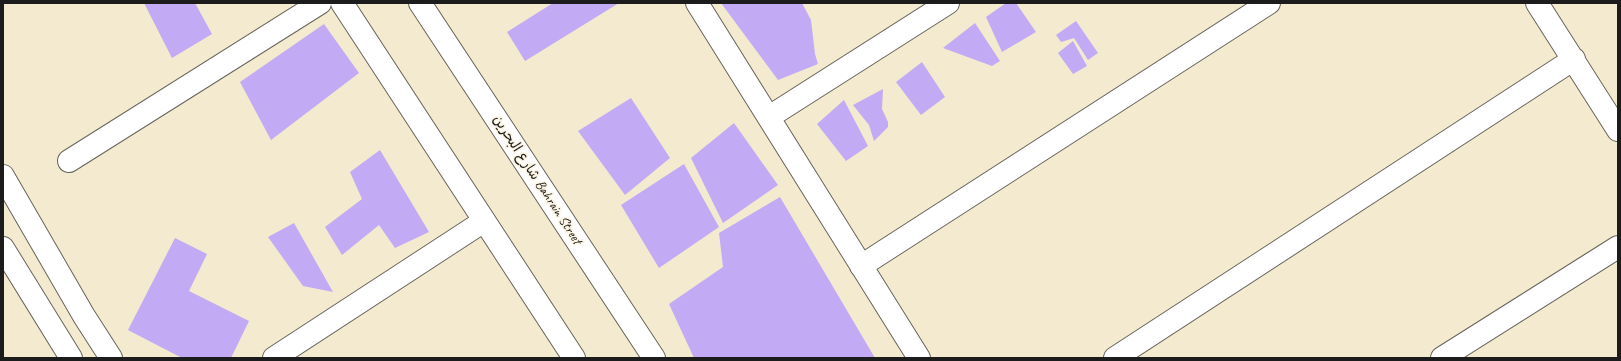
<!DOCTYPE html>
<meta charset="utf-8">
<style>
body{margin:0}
#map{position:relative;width:1621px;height:361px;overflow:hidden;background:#f3ead0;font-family:Caveat,sans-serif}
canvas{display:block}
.frame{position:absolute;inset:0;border:4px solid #1c1c1c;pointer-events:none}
</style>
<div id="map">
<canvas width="1621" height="361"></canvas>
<div class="frame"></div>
</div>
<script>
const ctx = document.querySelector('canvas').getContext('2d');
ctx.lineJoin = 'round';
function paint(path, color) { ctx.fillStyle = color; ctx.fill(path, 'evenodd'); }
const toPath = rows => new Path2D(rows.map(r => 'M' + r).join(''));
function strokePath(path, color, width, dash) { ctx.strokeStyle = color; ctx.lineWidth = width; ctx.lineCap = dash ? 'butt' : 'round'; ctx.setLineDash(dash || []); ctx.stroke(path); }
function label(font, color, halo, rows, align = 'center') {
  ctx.font = font + ' Caveat,"Playpen Sans Arabic",sans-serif'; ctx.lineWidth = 3.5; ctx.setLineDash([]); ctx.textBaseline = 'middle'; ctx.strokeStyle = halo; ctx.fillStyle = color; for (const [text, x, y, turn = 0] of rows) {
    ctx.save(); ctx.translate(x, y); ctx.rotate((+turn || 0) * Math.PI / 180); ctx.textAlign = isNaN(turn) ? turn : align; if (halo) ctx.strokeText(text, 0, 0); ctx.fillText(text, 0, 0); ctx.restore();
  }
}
paint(toPath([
 [144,3,195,3,212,34,172,58],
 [553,3,619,3,525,61,507,32],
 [721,3,802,3,811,20,815,54,818,64,778,80],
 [1006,3,1016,3,1036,32,1002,52,986,17],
 [1076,21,1098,53,1088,60,1074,38,1061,42,1056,35],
 [975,23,1000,61,992,66,943,48],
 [324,24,359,73,271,140,240,82],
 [1073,41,1087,66,1073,74,1058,53],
 [922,62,945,97,921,115,896,82],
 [883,89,882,109,888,122,888,127,874,141,869,125,853,105],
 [631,98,670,158,625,195,578,131],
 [844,100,868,146,846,161,817,124],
 [734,123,778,185,723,223,691,158],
 [380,150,429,232,395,248,379,225,342,255,325,227,362,199,350,172],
 [684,164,719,227,659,268,621,205],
 [780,197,875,358,694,358,669,304,723,267,719,233],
 [294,223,333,292,303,286,268,237],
 [175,238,207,254,189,291,249,321,231,358,182,358,128,330]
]), '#c3aaf4');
const minor = toPath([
 [697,3,919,358],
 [1537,3,1618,130],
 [769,117,948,3],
 [69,161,320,3],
 [861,266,1269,3],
 [274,358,484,221],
 [1115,358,1574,59],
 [1442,358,1618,247]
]);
const tertiary = toPath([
 [3,176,84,316,111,358],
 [3,248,71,358]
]);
const secondary = toPath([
 [342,3,574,358],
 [420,3,654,358]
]);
strokePath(minor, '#67645b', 24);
strokePath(tertiary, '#67645b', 24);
strokePath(secondary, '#67645b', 24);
strokePath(minor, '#fff', 22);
strokePath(tertiary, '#fff', 22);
strokePath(secondary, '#fff', 22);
label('14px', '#1c1c1c', '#fcf5e5', [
 ["شارع البحرين Bahrain Street",537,180,57]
]);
</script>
